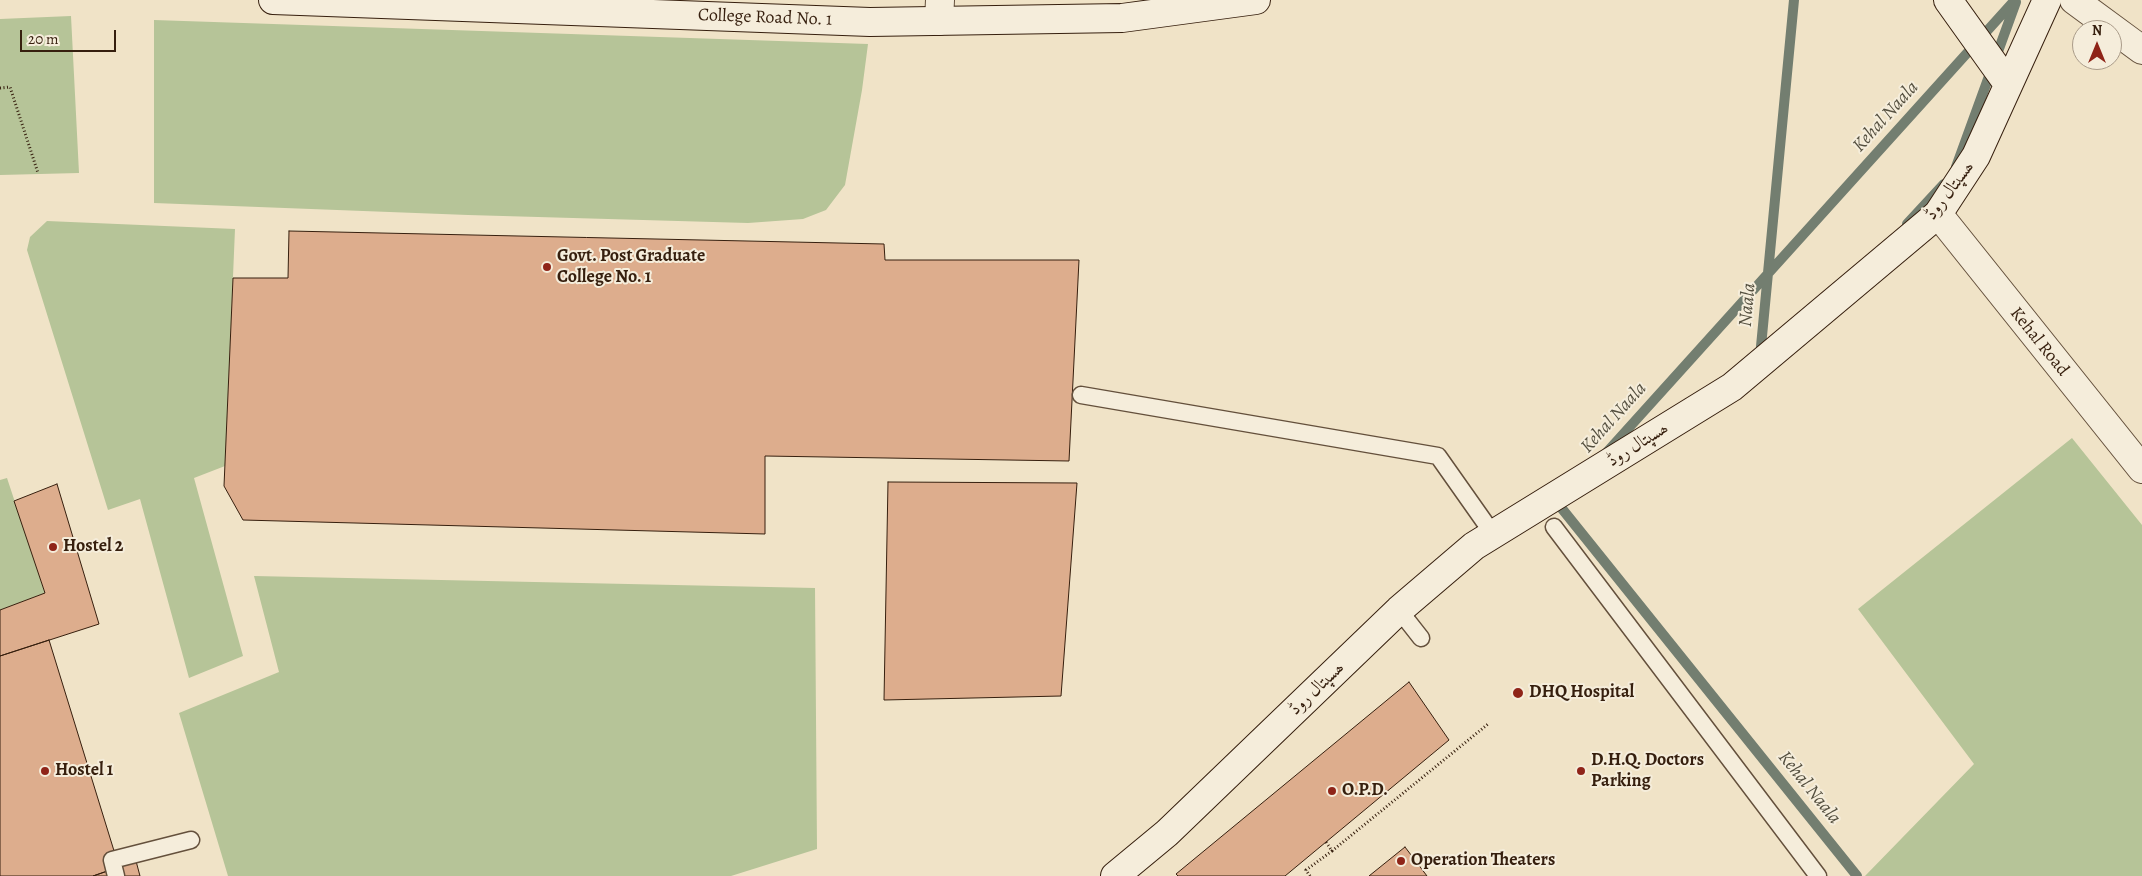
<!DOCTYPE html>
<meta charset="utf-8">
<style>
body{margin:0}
#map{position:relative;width:2142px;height:876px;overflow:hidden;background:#f0e3c7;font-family:Alegreya,serif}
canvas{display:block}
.north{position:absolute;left:2072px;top:20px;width:50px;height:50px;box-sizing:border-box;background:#f5eddb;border:1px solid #a99b89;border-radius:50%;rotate:0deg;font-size:14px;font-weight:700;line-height:20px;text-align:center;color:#361f0e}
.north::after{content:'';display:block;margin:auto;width:18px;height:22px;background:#8f2418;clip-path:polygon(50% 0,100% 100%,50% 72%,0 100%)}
.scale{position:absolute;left:20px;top:30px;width:96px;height:22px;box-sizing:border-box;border:2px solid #361f0e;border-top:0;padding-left:6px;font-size:15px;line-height:18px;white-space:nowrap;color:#361f0e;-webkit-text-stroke:4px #f5eddb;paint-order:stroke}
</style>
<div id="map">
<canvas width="2142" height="876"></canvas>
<div class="north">N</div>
<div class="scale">20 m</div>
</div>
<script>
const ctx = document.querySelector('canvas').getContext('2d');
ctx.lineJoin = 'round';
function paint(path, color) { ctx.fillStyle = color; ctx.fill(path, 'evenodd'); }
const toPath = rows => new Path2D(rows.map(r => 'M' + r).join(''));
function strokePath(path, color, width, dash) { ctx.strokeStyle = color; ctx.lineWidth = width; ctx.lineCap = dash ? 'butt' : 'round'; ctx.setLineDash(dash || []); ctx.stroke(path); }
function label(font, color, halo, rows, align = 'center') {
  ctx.font = font + ' Alegreya,Amiri,serif'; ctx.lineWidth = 4; ctx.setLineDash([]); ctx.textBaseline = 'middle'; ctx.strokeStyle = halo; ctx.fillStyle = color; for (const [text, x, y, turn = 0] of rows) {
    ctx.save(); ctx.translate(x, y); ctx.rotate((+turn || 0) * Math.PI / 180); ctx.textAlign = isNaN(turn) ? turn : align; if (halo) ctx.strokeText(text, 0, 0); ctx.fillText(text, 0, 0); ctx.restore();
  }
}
paint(toPath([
 [71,16,79,173,0,175,0,19],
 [154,20,868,44,862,90,845,185,826,210,803,219,748,223,468,215,154,203],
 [47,221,235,229,225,466,194,478,243,656,189,678,140,499,108,510,27,250,30,237],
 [2072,438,2142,525,2142,876,1865,876,1974,764,1858,609],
 [7,478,45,593,0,610,0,480],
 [254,576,815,588,817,849,731,876,228,876,179,713,279,672]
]), '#b6c498');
strokePath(toPath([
 [1956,167,2016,2],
 [1907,224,1944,184],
 [1760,357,1794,0],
 [1607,452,2015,0],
 [1564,499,1559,505,1857,876]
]), '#737e70', 10);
const building = toPath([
 [289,231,884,244,885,260,1079,260,1069,461,765,456,765,534,243,520,224,486,233,278,288,278,289,231],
 [888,482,1077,483,1061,696,884,700,888,482],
 [57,484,99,624,0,656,0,610,45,593,14,501,57,484],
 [49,640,119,867,93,876,0,876,0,656,49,640],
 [1409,682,1449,740,1285,876,1178,876,1176,874,1409,682],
 [1405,847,1427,876,1369,876,1405,847],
 [136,861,140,876,93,876,119,867,136,861]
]);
paint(building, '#ddad8d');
strokePath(building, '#361f0e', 1);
const lane = toPath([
 [1081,395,1438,456,1493,534],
 [1554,527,1818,876],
 [1399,610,1421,638],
 [116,876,112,860,191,840]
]);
const street = toPath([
 [2074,0,2142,50],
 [939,21,940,0],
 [1938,214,2142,469]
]);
const secondary = toPath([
 [273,0,870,22,1122,18,1256,0],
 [1948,0,2008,84],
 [1115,876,1167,833,1399,610,1474,546,1732,387,1938,214,1976,156,2047,0]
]);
strokePath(lane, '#64503c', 19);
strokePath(street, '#64503c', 30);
strokePath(secondary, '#361f0e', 30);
strokePath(toPath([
 [0,88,10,87,38,173],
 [1332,851,1488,724],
 [1310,876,1306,870,1332,851,1326,842]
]), '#361f0e', 3, [1, 2.5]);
strokePath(lane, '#f5eddb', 16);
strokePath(street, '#f5eddb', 28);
strokePath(secondary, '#f5eddb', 28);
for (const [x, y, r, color] of [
 [547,267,5,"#8f2418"],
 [53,547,5,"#8f2418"],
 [1518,693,6,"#8f2418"],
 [45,771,5,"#8f2418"],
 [1581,771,5,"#8f2418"],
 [1332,791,5,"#8f2418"],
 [1401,861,5,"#8f2418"]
]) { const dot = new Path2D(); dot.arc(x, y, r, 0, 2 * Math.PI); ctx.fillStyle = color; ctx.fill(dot); strokePath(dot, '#f5eddb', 2); }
label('18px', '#361f0e', '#f5eddb', [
 ["College Road No. 1",765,18,2],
 ["ھسپتال روڈ",1950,191,-53],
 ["Kehal Road",2039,342,51],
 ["ھسپتال روڈ",1638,445,-32],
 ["ھسپتال روڈ",1317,689,-44]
]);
label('bold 18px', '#361f0e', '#f5eddb', [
 ["Govt. Post Graduate",557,257],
 ["College No. 1",557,278],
 ["Hostel 2",63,547],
 ["DHQ Hospital",1529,693],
 ["D.H.Q. Doctors",1591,761],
 ["Parking",1591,782],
 ["Hostel 1",55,771],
 ["O.P.D.",1342,791],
 ["Operation Theaters",1411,861]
], 'left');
label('italic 19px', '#544f3f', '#f5eddb', [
 ["Kehal Naala",1886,117,-48],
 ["Naala",1748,305,-85],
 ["Kehal Naala",1614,418,-48],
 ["Kehal Naala",1809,788,51]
]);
</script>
